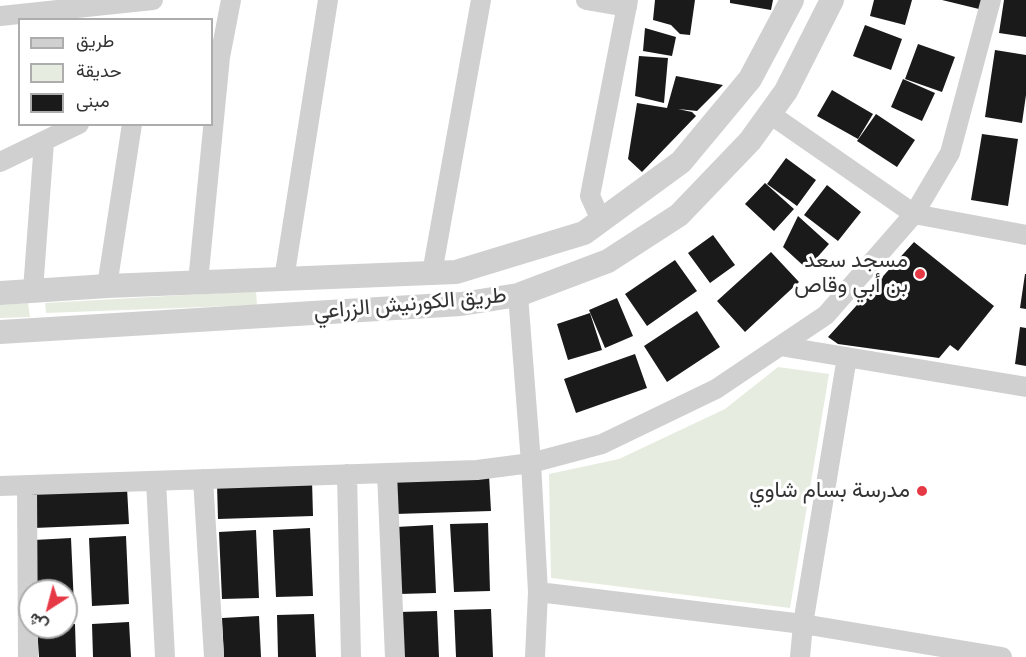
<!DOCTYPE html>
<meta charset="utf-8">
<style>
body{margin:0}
#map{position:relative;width:1026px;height:657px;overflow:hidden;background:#fff;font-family:Karla,Vazirmatn,sans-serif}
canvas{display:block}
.legend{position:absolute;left:18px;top:18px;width:195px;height:108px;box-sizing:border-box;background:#fff;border:2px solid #adadad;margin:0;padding:8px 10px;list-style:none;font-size:18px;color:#333}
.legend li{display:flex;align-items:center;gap:12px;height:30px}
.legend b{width:30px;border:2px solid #adadad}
.north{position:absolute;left:18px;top:579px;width:60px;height:60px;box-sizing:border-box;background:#fff;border:2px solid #adadad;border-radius:50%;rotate:216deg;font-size:16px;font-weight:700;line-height:24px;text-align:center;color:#333}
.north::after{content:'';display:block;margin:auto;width:21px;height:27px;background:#e63946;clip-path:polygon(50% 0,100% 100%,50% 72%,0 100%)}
</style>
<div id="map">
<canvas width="1026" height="657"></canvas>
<ul class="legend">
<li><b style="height:8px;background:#d0d0d0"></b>طريق</li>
<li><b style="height:16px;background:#e6ecdf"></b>حديقة</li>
<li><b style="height:16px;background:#1a1a1a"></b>مبنى</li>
</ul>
<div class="north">ش</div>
</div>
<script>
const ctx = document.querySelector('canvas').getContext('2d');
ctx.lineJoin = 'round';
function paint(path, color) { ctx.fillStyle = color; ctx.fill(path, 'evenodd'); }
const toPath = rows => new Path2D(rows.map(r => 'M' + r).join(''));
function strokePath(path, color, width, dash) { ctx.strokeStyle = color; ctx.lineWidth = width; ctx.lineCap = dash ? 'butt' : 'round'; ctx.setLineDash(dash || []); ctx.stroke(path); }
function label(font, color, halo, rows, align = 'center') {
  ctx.font = font + ' Karla,Vazirmatn,sans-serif'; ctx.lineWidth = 6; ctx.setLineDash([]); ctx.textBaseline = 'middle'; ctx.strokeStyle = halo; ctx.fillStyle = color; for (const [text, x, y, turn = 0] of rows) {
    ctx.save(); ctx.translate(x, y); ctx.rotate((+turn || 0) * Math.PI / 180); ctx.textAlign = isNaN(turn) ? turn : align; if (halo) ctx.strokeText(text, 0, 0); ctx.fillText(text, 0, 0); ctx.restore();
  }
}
paint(toPath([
 [256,291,257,305,46,313,45,303],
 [28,303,30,317,0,318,0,305],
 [778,367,829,374,790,608,551,578,549,474,619,459,725,409]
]), '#e6ecdf');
paint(toPath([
 [655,0,695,0,690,35,680,34,671,25,653,20],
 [730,0,773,0,771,10,730,3],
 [874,0,912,0,905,25,870,16],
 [942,0,986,0,979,9],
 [1004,0,1026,0,1026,37,999,33],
 [865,25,902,39,891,70,853,56],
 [645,28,676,37,672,56,643,51],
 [918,44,955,57,942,92,905,79],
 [995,50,1026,55,1026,95,1022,123,985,117],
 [639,56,668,58,664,103,635,96],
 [676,76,723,85,697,111,678,109,692,112,696,116,642,172,628,159,637,103,667,108],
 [903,79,935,93,922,121,891,107],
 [832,90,873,114,858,139,817,116],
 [876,114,915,140,897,167,857,141],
 [982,134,1018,139,1008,206,971,200],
 [786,158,816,180,797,206,767,184],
 [765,183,794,209,774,231,745,204],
 [827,185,861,212,838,241,804,215],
 [798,216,829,244,807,269,783,247],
 [713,235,735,265,710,283,688,253],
 [914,242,994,306,958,351,950,345,939,358,838,344,828,337],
 [771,252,799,282,745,332,717,301],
 [675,260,697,291,647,326,625,294],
 [1025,274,1026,274,1026,309,1020,308],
 [617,298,633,336,605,348,589,310],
 [697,311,720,347,667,382,644,346],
 [590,313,602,350,568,360,557,324],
 [1020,327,1026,328,1026,366,1015,364],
 [635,354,647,388,576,413,564,379],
 [489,475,491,511,395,514,394,479],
 [312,480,313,516,218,519,217,484],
 [127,488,129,524,34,528,32,492],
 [488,523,490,591,454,592,450,524],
 [433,525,436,593,399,594,396,527],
 [310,528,313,596,276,597,273,530],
 [256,530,259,598,222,599,219,532],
 [126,536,129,604,92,606,89,538],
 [71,538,74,606,66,607,66,591,36,591,34,540],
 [491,609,493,657,456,657,454,610],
 [437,611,439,657,401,657,399,612],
 [314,614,316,657,278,657,277,615],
 [259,616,261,657,224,657,222,618],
 [129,622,131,657,93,657,92,624],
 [66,624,75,624,76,657,39,657,37,627,66,627]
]), '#1a1a1a');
strokePath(toPath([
 [586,0,627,7],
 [0,16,153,0],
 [770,114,914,214,1026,235],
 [0,162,79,124],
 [601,220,590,196,628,0],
 [432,273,481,0],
 [284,279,328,0],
 [198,282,220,57,231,0],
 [107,286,132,124],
 [33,290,44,142],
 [518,295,531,463,538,592,535,657],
 [780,346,1026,387],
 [387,473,395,657],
 [347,474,351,657],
 [203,479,214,657],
 [156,481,165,657],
 [27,485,28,657],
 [0,486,477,470,531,463,602,444,716,389,826,315,914,214,950,153,991,0],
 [538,592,803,624,1002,657],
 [800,657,803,624,847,357]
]), '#d0d0d0', 20);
strokePath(toPath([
 [0,293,107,286,456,272,584,233,681,162,750,79,792,0],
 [0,332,461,304,518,295,608,261,679,215,750,141,786,91,832,0]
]), '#d0d0d0', 24);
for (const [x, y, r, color] of [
 [920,274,6,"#e63946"],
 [922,491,6,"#e63946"]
]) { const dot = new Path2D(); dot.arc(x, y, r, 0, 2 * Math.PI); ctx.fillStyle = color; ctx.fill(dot); strokePath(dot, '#fff', 2); }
label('22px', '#333', '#fff', [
 ["مسجد سعد",908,261],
 ["بن أبي وقاص",908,286],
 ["مدرسة بسام شاوي",910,491]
], 'right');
label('22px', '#333', '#fff', [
 ["طريق الكورنيش الزراعي",410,304,-5]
]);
</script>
